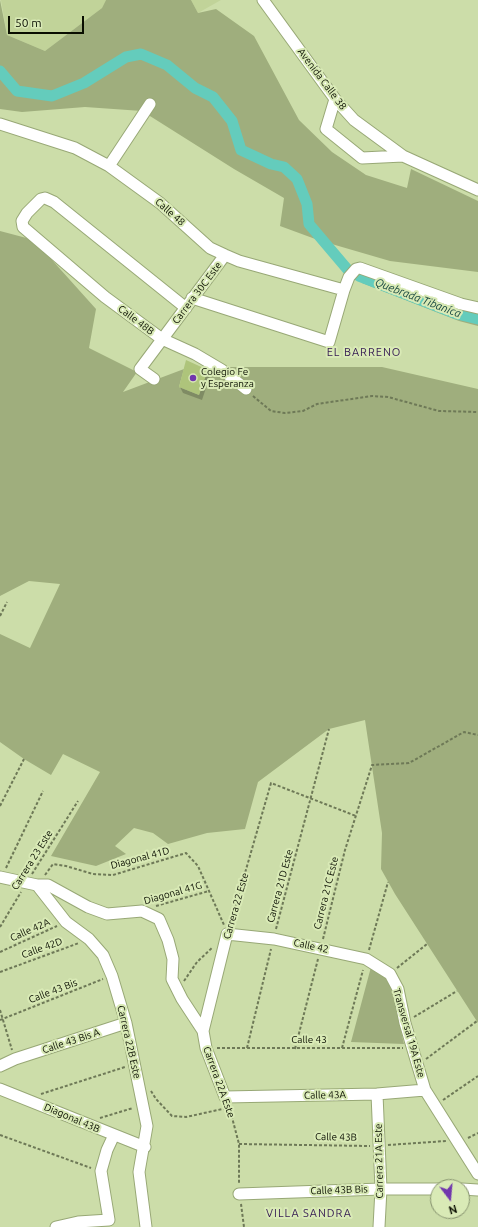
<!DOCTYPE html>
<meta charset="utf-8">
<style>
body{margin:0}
#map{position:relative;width:478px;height:1227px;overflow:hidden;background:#ccdda9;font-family:Ubuntu,sans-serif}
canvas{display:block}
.north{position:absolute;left:430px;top:1179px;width:40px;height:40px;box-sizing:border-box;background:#d9eab6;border:1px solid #86926e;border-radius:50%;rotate:164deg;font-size:11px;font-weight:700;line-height:16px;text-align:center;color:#0a0e01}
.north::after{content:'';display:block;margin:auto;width:14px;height:18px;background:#7137ad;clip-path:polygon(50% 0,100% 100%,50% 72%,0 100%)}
.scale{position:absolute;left:8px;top:16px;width:76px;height:18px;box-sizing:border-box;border:2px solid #0a0e01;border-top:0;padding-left:5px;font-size:12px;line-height:14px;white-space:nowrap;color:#0a0e01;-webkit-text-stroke:3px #d9eab6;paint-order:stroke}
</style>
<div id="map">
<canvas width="478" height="1227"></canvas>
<div class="north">N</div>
<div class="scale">50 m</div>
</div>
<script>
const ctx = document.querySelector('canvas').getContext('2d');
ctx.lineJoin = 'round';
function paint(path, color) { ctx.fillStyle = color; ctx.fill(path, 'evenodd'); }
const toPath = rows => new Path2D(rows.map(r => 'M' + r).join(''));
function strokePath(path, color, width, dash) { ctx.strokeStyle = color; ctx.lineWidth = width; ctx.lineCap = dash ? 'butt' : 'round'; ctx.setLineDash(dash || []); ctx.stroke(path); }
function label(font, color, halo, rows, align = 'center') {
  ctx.font = font + ' Ubuntu,sans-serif'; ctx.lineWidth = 4; ctx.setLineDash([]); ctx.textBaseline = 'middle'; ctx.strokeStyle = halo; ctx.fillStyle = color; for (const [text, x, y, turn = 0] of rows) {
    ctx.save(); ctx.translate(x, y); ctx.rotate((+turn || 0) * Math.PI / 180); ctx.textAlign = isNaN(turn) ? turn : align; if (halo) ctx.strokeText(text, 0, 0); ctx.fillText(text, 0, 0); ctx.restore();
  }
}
paint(toPath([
 [1,0,106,0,102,8,45,51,7,35],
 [191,0,221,0,198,13]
]), '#c1d399');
paint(toPath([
 [0,0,7,35,45,51,102,8,106,0,191,0,198,13,216,9,254,36,299,120,332,152,366,175,407,188,411,169,478,201,478,272,390,261,318,240,280,226,284,198,234,169,142,111,85,107,22,112,0,109],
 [0,231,34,240,96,309,89,348,137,372,123,392,184,369,179,387,199,395,208,367,382,367,478,389,478,1023,395,894,381,869,382,833,365,720,329,729,258,782,245,829,207,833,168,844,153,833,134,828,115,846,126,854,96,866,51,856,100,772,63,754,51,775,24,759,0,742,0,634,30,648,60,584,29,581,0,596],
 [362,274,428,300,478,313,478,326,459,321,362,283],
 [371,967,383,975,391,987,404,1044,351,1042]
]), '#9fae7d');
paint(toPath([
 [207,370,210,376,202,400,183,393,180,387]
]), '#0003');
strokePath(toPath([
 [0,71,17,91,52,96,84,83,126,57,141,54,167,65,195,88,213,97,232,121,241,150,271,164,284,167,297,179,307,204,309,224,348,270],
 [359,276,457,314,478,319]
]), '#64ccbc', 11);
paint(toPath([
 [186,360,208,370,199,395,179,387]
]), '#aec47b');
const minor = toPath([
 [263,0,335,99,354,120,403,156,478,190],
 [335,99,326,129,362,158,403,156],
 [0,124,75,148,109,166,160,203,210,248,225,255,239,261,344,290],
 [109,166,150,104],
 [192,298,329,342,344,290,349,277,356,269,360,268,461,304,478,308],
 [186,308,54,202,45,198,41,199,27,213,22,221,23,227,105,297,162,339,195,354,222,370,246,389],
 [154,379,140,369,225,255],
 [0,877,37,885,48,885,88,907,107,914,142,911,159,919,168,940,173,959,172,979,182,999,203,1031,206,1048,225,1097,377,1094,425,1090],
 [37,885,66,922,89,939,103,955,112,976,126,1023,147,1126,139,1172,146,1227],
 [203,1031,227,934,274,939,366,959,390,974,398,989,405,1023,425,1090,478,1174],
 [0,1066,15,1059,126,1023],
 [0,1089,145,1147],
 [377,1094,381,1189,379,1227],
 [462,1189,478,1190],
 [239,1194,381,1189,438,1189],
 [56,1227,78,1222,109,1220,101,1171,107,1150,114,1135]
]);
strokePath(minor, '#98a876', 13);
strokePath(toPath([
 [253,396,271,411,285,413,303,411,317,404,372,396,388,397,439,411,478,412],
 [0,616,7,602],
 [0,806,24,759],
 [6,868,43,791],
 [32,874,78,801],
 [45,875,53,864,66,866,93,874,113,875,186,853,198,866,224,925],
 [156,906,209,891],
 [230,925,271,783,356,816],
 [0,927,21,892],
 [276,929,329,729],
 [323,939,345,850,372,765,409,763,464,732,478,735],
 [369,950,388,882],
 [0,952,57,926],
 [397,968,427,944],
 [0,972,79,943],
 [184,981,197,962,213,947],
 [0,1010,12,1050],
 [414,1017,457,991],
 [0,1020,103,979],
 [217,1048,403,1048],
 [247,1048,271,949],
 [342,1048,363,970],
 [295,1049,318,959],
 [426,1059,477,1021],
 [151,1091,156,1099,172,1116,186,1117,227,1108],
 [41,1094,125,1067],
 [443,1100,478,1076],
 [229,1106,239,1144,239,1184],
 [100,1118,133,1108],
 [0,1135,91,1168],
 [468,1138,478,1133],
 [239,1144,370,1146],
 [388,1145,446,1141],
 [241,1204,244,1227]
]), '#6e7957', 2, [3, 2]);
strokePath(minor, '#fff', 11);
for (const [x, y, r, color] of [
 [193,378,4,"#7137ad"]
]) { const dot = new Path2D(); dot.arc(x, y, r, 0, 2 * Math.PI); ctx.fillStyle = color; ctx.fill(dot); strokePath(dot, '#d9eab6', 1.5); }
label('10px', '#0a0e01', '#d9eab6', [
 ["Avenida Calle 38",322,79,53],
 ["Calle 48",170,212,41],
 ["Carrera 30C Este",197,293,-53],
 ["Calle 48B",136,320,37],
 ["Diagonal 41D",140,858,-15],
 ["Carrera 23 Este",32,860,-58],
 ["Carrera 21D Este",280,886,-75],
 ["Diagonal 41G",173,893,-16],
 ["Carrera 21C Este",326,893,-76],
 ["Carrera 22 Este",236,906,-74],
 ["Calle 42A",30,930,-24],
 ["Calle 42",311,946,12],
 ["Calle 42D",42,948,-20],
 ["Calle 43 Bis",53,991,-21],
 ["Transversal 19A Este",409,1033,74],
 ["Calle 43",309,1040],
 ["Calle 43 Bis A",71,1041,-18],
 ["Carrera 22B Este",129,1042,77],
 ["Carrera 22A Este",219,1082,70],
 ["Calle 43A",325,1095,-1],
 ["Diagonal 43B",72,1118,23],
 ["Calle 43B",336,1137,1],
 ["Carrera 21A Este",379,1161,-91],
 ["Calle 43B Bis",339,1190,-2]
]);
label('10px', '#0a0e01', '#d9eab6', [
 ["Colegio Fe",201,372],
 ["y Esperanza",201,384]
], 'left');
label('italic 11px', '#184740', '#d9eab6', [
 ["Quebrada Tibaníca",418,298,21]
]);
ctx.letterSpacing = '1px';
label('11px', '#331851', '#d9eab6', [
 ["EL BARRENO",364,352],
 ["VILLA SANDRA",309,1213]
]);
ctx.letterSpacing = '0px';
</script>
